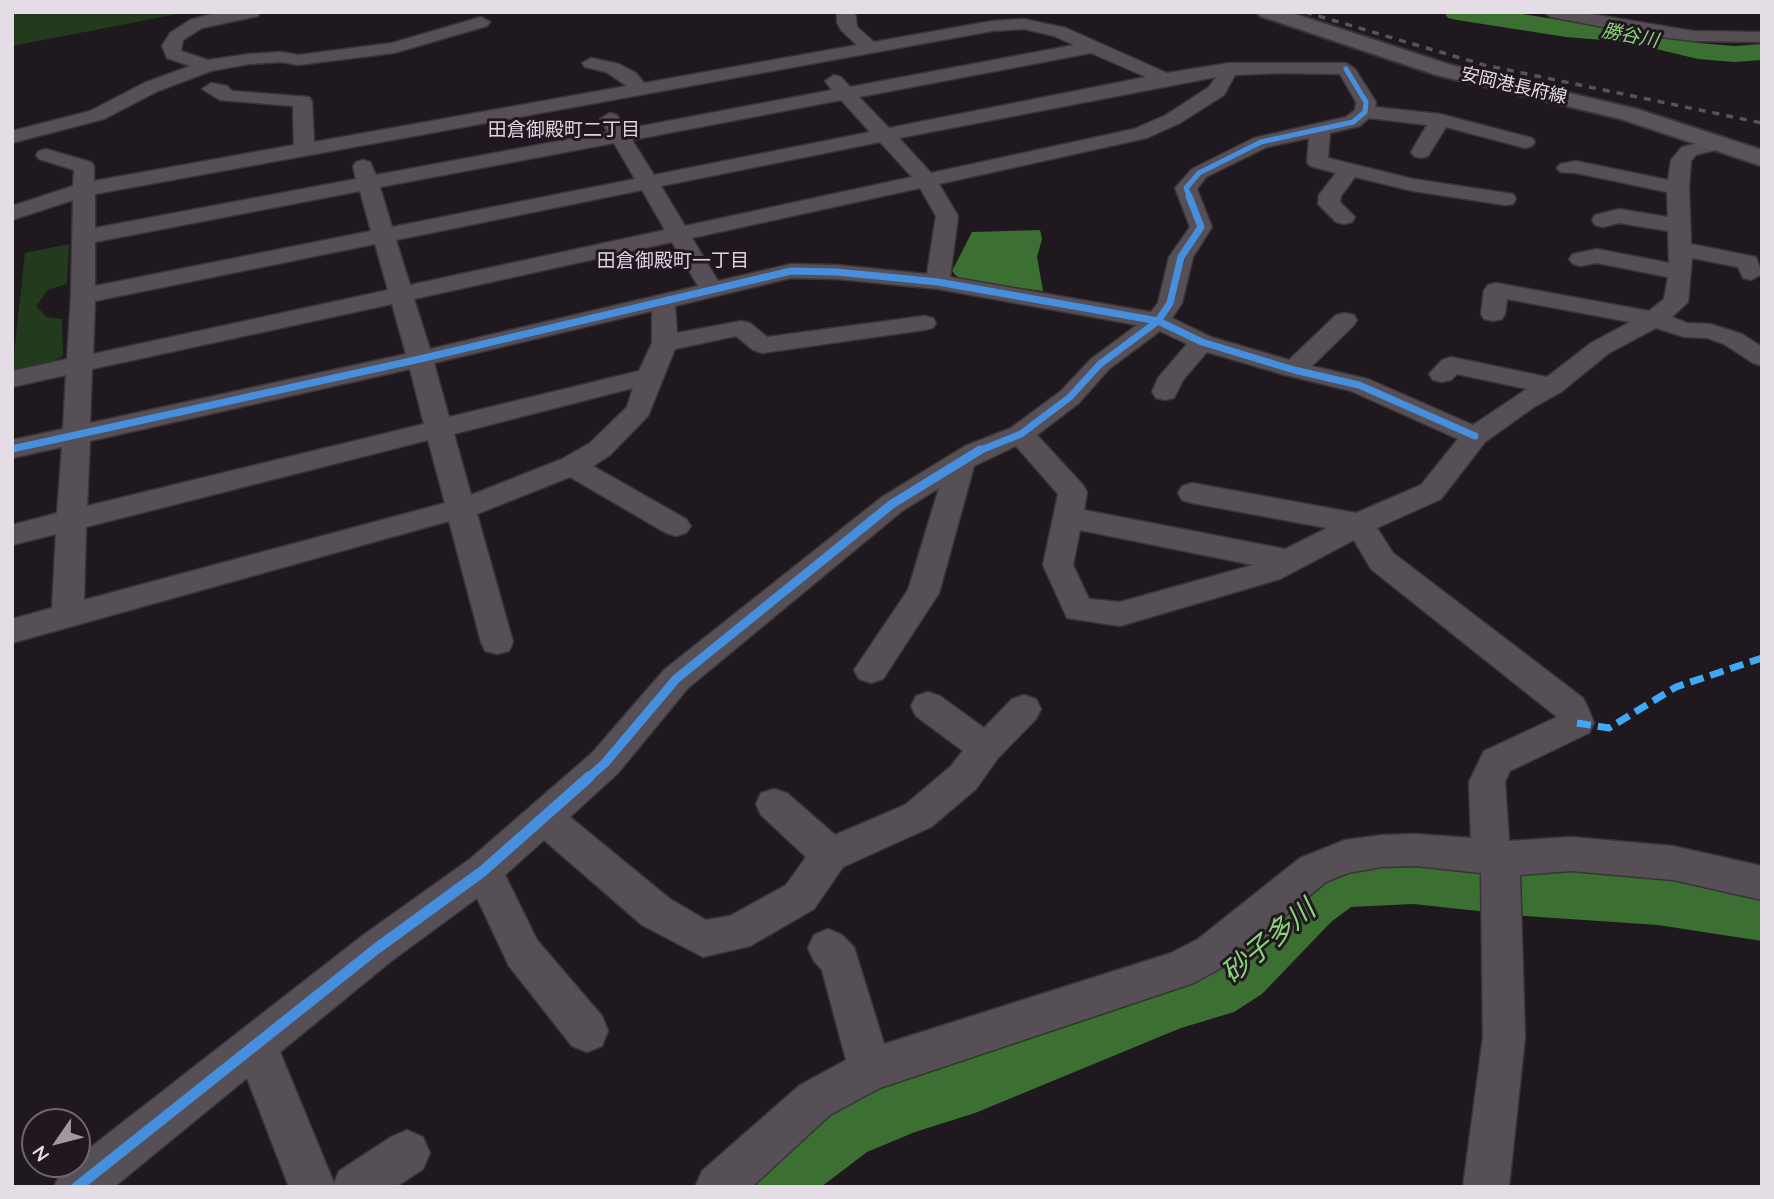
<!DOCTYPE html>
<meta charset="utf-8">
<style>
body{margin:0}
#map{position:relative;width:1774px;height:1199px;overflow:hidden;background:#1f191f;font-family:Quicksand,sans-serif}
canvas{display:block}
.frame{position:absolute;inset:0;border:14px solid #e5dde5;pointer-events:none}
.north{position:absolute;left:21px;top:1108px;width:70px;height:70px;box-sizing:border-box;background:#211721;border:2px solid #6f666f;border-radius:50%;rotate:235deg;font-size:19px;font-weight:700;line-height:28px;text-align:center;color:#e5dde5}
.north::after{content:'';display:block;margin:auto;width:24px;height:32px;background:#a098a0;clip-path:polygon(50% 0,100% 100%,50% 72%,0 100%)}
</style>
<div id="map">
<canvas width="1774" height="1199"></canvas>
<div class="frame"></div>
<div class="north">N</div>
</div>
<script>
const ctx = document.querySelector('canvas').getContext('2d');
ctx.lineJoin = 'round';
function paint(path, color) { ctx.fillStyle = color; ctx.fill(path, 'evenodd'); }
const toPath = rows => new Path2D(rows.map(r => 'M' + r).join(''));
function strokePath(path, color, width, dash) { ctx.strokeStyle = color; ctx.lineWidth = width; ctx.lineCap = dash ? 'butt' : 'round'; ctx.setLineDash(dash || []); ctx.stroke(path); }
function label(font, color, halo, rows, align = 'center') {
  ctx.font = font + ' Quicksand,"Noto Sans JP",sans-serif'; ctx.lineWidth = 6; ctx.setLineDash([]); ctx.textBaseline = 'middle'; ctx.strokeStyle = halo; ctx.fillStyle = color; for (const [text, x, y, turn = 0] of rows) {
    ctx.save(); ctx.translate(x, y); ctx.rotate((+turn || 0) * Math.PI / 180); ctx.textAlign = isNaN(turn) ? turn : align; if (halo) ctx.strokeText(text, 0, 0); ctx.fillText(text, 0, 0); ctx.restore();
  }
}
paint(toPath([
 [12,12,188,12,12,46],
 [69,244,67,284,48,290,36,306,47,317,62,319,63,356,46,365,12,372,25,253]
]), '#213b1c');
paint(toPath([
 [1040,230,1042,239,1037,257,1043,291,960,280,952,271,972,232]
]), '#3c6f32');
paint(toPath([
 [1444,12,1510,12,1566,21,1627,26,1698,43,1734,46,1762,44,1762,60,1734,62,1698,59,1627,42,1566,37,1457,20,1448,18,1444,12],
 [1413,850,1525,862,1658,871,1762,885,1762,941,1658,925,1525,916,1413,904,1351,907,1331,922,1262,994,1234,1012,1181,1028,975,1113,915,1132,867,1152,821,1187,739,1187,750,1162,769,1138,819,1104,913,1065,975,1045,1179,967,1199,962,1218,952,1289,884,1318,862,1339,854,1413,850]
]), '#3c6f32');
const minor = toPath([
 [219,12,260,12,258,16,202,28,183,40,181,51,208,60,249,54,282,52,298,55,392,43,481,17,490,22,487,26,394,53,298,65,282,62,249,64,211,71,158,91,104,119,12,143,12,131,90,111,144,83,190,66,167,58,162,46,170,33,190,20,219,12],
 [837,12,855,12,857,27,874,42,992,21,1024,19,1066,28,1167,73,1229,63,1346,63,1355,69,1376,102,1375,107,1440,114,1532,138,1535,142,1532,146,1525,148,1446,127,1428,156,1421,158,1414,156,1411,152,1427,125,1369,118,1360,126,1330,133,1328,158,1413,179,1513,194,1516,199,1513,204,1505,205,1413,191,1355,177,1341,196,1340,202,1355,217,1352,222,1344,224,1336,222,1318,204,1319,195,1336,173,1310,166,1307,162,1309,138,1267,147,1206,177,1197,189,1212,227,1193,257,1182,303,1172,318,1211,337,1289,360,1336,315,1345,313,1354,315,1357,320,1354,325,1312,366,1368,379,1473,425,1527,389,1457,374,1451,380,1442,382,1433,380,1429,374,1442,360,1451,357,1547,377,1591,343,1630,322,1507,299,1505,314,1502,319,1493,321,1484,319,1481,314,1484,290,1488,285,1496,283,1649,311,1664,299,1668,277,1597,263,1581,266,1573,264,1569,259,1573,254,1597,249,1669,263,1668,231,1619,223,1603,227,1595,225,1592,220,1595,215,1619,209,1668,217,1667,192,1576,173,1560,172,1557,168,1560,164,1576,161,1668,180,1671,160,1682,147,1721,137,1728,139,1731,143,1728,147,1696,155,1691,161,1689,188,1691,244,1756,257,1762,274,1751,280,1743,278,1738,267,1692,258,1688,302,1672,317,1687,323,1710,324,1742,334,1762,347,1762,366,1753,363,1724,344,1707,338,1684,337,1656,328,1609,353,1561,392,1534,407,1485,442,1441,499,1377,528,1393,553,1583,698,1588,708,1594,723,1589,733,1510,771,1505,782,1509,841,1571,837,1673,846,1762,866,1762,900,1673,880,1571,871,1520,875,1525,1037,1509,1187,1463,1187,1483,1037,1481,873,1416,866,1382,867,1348,873,1326,882,1226,965,1194,983,880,1088,830,1115,752,1187,695,1187,702,1171,800,1085,846,1060,822,970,814,961,808,948,814,935,828,929,842,935,854,947,884,1044,1171,953,1198,939,1300,858,1345,840,1382,835,1416,834,1471,838,1469,782,1484,751,1557,717,1371,569,1354,540,1280,579,1120,626,1067,618,1043,565,1058,494,1016,446,974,466,939,593,883,679,871,683,859,679,854,670,908,590,939,488,902,511,688,688,618,773,570,817,670,899,706,920,730,916,786,885,806,857,761,815,756,804,761,793,774,789,787,793,835,835,905,805,950,767,963,751,916,716,911,706,916,696,928,692,940,696,984,728,1012,699,1024,695,1036,699,1041,709,1036,719,998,758,976,789,931,827,843,867,814,909,750,946,703,957,642,925,544,840,505,875,537,940,602,1016,608,1031,602,1046,587,1052,572,1046,509,966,477,898,390,962,280,1052,334,1183,339,1171,391,1137,407,1130,423,1137,430,1153,423,1169,396,1187,289,1187,247,1078,114,1187,54,1187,61,1171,69,1164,77,1164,77,1158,362,936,470,859,592,753,664,670,882,497,965,446,1011,428,1061,391,1091,359,1137,325,938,289,837,279,791,278,675,306,677,333,741,321,750,323,767,337,924,316,933,318,936,323,933,328,924,330,762,353,753,350,736,336,675,349,648,416,610,455,593,466,686,519,691,526,686,533,676,536,666,533,570,477,477,514,513,642,509,651,497,654,485,651,481,642,449,521,12,643,12,619,52,608,56,534,12,545,12,525,57,513,62,447,12,458,12,440,63,429,66,375,12,387,12,371,67,359,71,296,73,200,12,220,12,206,73,186,74,170,39,159,36,155,39,151,46,149,91,162,94,166,94,181,294,145,293,106,220,100,202,89,211,83,227,86,232,91,309,97,312,101,314,142,627,86,606,72,585,67,582,63,591,58,619,64,636,73,644,83,857,45,841,30,837,22,837,12],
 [1024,29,1054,36,1074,45,850,87,841,77,834,75,825,81,832,90,626,129,617,115,610,113,600,119,608,132,376,175,370,162,363,160,356,162,353,166,356,179,95,228,95,194,992,31,1024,29],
 [1091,53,1146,77,889,128,859,97,1091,53],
 [1278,73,1340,74,1356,102,1355,110,1346,117,1254,138,1192,169,1175,188,1190,227,1169,257,1158,303,1151,312,950,277,958,216,939,184,1147,138,1180,123,1224,95,1235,75,1278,73],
 [1216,77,1209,87,1166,115,1134,129,931,173,899,138,1216,77],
 [841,100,870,132,654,175,632,140,841,100],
 [880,142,912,177,685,226,661,186,880,142],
 [614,143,635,179,392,227,380,187,614,143],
 [920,188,936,216,927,274,837,265,791,264,718,281,692,238,920,188],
 [642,190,665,230,410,285,396,240,642,190],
 [360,191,371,231,95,286,95,242,360,191],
 [672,242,698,286,430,349,414,299,672,242],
 [375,244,388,290,93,354,95,301,375,244],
 [392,304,406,354,90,423,92,369,392,304],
 [652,311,652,343,639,371,449,417,434,363,652,311],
 [1160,331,1187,344,1158,378,1152,392,1156,398,1165,400,1174,398,1183,380,1207,352,1285,375,1351,391,1458,439,1421,485,1356,513,1192,483,1182,486,1178,493,1182,500,1192,503,1327,528,1285,549,1084,510,1087,492,1083,485,1037,435,1079,403,1109,369,1160,331],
 [410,369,424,424,87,506,90,441,410,369],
 [633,388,627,407,590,443,562,459,471,495,454,434,633,388],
 [428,440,445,503,84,600,86,527,428,440],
 [1080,530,1253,565,1120,602,1089,599,1073,565,1080,530],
 [1543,12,1579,12,1693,31,1762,32,1762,42,1693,41,1645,35,1551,17,1543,12]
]);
const secondary = toPath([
 [1257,12,1289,12,1451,65,1637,109,1762,150,1762,166,1621,119,1436,75,1260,16,1257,12]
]);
strokePath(minor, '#383438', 3);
strokePath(secondary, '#383438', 4);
paint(minor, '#565056');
paint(secondary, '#5a535a');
strokePath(toPath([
 [1305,12,1484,65,1762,123]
]), '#575457', 3.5, [7, 7]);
strokePath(toPath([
 [1577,723,1609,728,1676,687,1762,658]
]), '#3fa9f5', 7, [14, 7]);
strokePath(toPath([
 [1190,198,1186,188,1199,173,1261,142,1353,122,1365,112,1366,102,1346,69]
]), '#468fdf', 5);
strokePath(toPath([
 [12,449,420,359,791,271,837,272,938,282,1158,321,1202,342,1294,370,1359,385,1475,436],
 [976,452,1021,434,1070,397,1100,364,1158,321,1170,303,1181,257,1201,227,1189,196]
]), '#468fdf', 7);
strokePath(toPath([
 [587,779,605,763,676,679,892,504,980,450]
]), '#468fdf', 9);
strokePath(toPath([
 [77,1187,376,949,483,871,589,777]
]), '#468fdf', 11);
label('18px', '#e5dde5', '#211721', [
 ["安岡港長府線",1514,86,13]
]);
label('italic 19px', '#88d579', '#211721', [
 ["勝谷川",1630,36,11]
]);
label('19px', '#e0d2e1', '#211721', [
 ["田倉御殿町二丁目",564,130],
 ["田倉御殿町一丁目",673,261]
]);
label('italic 28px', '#88d579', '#211721', [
 ["砂子多川",1269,942,-40]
]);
</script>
